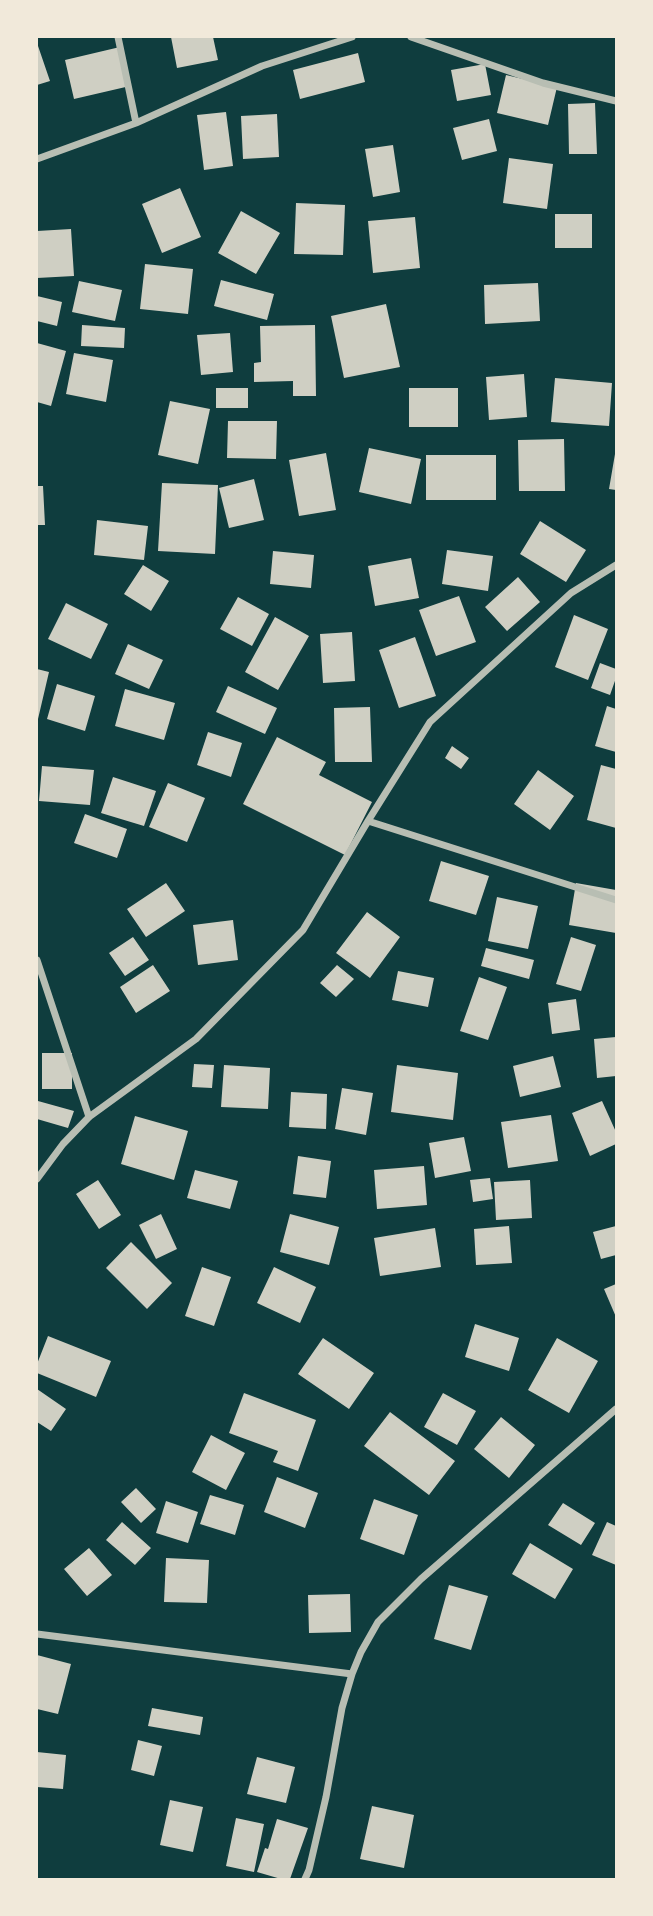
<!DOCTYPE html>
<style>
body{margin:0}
#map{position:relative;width:653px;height:1916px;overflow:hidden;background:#0f3d3e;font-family:"Public Sans",sans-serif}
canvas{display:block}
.frame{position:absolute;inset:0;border:38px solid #f1e9da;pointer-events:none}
</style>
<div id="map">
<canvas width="653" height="1916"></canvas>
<div class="frame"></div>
</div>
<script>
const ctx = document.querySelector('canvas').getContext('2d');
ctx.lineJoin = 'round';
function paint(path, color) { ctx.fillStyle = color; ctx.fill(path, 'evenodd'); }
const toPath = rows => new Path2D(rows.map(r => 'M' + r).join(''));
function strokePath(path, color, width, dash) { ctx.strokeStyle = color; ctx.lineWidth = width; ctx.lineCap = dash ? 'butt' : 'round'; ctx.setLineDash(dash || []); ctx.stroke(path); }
paint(toPath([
 [171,37,213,37,218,60,177,68],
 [37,43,50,81,37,85],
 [120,47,130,86,74,99,65,60],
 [358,53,365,82,300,99,293,70],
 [485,64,491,95,457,101,451,70],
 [506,75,557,87,548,125,497,113],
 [595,103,597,154,569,154,568,104],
 [226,112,233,166,204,170,197,115],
 [277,114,279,157,243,159,241,116],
 [489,119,497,151,462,160,453,128],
 [393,145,400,192,373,197,365,149],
 [509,158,553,164,547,209,503,203],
 [180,188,201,237,162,253,142,204],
 [296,203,345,205,343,255,294,254],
 [241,211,280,233,256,274,218,253],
 [555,214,592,214,592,248,555,248],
 [415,217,420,268,373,273,368,221],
 [71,229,74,276,37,278,37,231],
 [145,264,193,269,188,314,140,309],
 [221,280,274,294,267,320,214,306],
 [79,281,122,290,115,321,72,312],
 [538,283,540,321,485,324,484,285],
 [37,296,62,302,57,326,37,321],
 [386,304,400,367,344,378,331,316],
 [82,325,125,328,124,348,81,346],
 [315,325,316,396,293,396,293,381,254,382,254,363,261,362,260,326],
 [230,333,233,372,201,375,197,335],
 [37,343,66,351,51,406,37,402],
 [74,353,113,360,106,402,66,394],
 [524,374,527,417,489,420,486,377],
 [555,378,612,383,609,426,551,422],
 [216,388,248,388,248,408,216,408],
 [409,388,458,388,458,427,409,427],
 [170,401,210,409,198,464,158,455],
 [228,421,277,421,276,459,227,458],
 [564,439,565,491,519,491,518,440],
 [369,448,421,459,411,504,359,492],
 [326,453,336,510,299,516,289,460],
 [615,454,616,454,616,490,609,489],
 [426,455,496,455,496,500,426,500],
 [254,479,264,520,229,528,219,488],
 [162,483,218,485,215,554,158,551],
 [37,486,43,486,45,525,37,525],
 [97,520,148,526,144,560,94,555],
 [540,521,586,550,566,582,520,554],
 [447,550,493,556,488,591,442,584],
 [273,551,314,555,311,588,270,584],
 [411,558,419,598,375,606,368,566],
 [143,565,169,581,151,611,124,594],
 [518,577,540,602,507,631,485,607],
 [459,596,476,642,436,656,419,610],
 [238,597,269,614,252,646,220,629],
 [66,603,108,624,91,659,48,639],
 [574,615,608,629,588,680,555,667],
 [275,617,309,636,278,690,245,672],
 [352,632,355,681,323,683,320,634],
 [415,637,436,696,399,708,379,650],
 [128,644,163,660,149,689,115,674],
 [600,663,616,669,616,678,610,695,591,688],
 [37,669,49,672,38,719,37,719],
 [57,684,95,696,85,731,47,719],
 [228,686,277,708,265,734,216,712],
 [125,689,175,703,164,740,115,726],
 [607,706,616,709,616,752,595,746],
 [370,707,372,762,335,762,334,708],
 [208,732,242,743,231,777,197,765],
 [277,737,326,762,319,775,372,802,345,855,243,804],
 [452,746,469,758,461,769,445,758],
 [601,765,616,769,616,828,587,820],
 [42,766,94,770,90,805,39,801],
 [538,770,574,796,550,830,514,804],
 [113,777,156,791,144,826,101,813],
 [168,783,205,798,187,842,149,827],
 [85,814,127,829,117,858,74,843],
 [441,861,489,876,476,915,429,901],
 [166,883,185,911,146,937,127,909],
 [576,883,616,890,616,933,569,925],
 [497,897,538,906,528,949,488,941],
 [367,912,400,937,370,978,336,953],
 [233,920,238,960,198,965,193,925],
 [133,937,149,960,125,976,109,953],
 [571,937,596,945,581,991,556,984],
 [486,948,534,960,529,979,481,966],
 [153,965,170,991,136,1013,120,987],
 [337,965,354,979,336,997,320,983],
 [398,971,434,978,428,1007,392,1000],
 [479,977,507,987,488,1040,460,1031],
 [576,999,580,1030,552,1034,548,1003],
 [616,1037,616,1076,597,1078,594,1039],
 [42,1053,72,1053,72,1089,42,1089],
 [553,1056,561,1087,520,1097,513,1066],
 [194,1064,214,1065,212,1088,192,1087],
 [224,1065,270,1068,268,1109,221,1107],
 [397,1065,458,1073,453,1120,391,1112],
 [342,1088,373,1093,366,1135,335,1129],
 [291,1092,327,1094,326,1129,289,1127],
 [38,1101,74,1111,68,1128,37,1119],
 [602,1101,616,1132,616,1144,590,1156,572,1113],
 [551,1115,558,1161,508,1168,501,1122],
 [135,1116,188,1131,174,1180,121,1164],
 [464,1137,471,1171,435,1178,429,1143],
 [298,1156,331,1161,326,1198,293,1194],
 [424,1166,427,1205,377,1209,374,1170],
 [195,1170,238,1181,230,1209,187,1198],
 [490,1178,493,1199,473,1202,470,1180],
 [98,1180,121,1215,99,1229,76,1194],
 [530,1180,532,1218,496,1220,494,1182],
 [161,1214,177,1249,156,1259,139,1225],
 [290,1214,339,1227,329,1265,280,1252],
 [509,1226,512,1263,476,1265,474,1229],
 [616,1226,616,1255,601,1259,593,1232],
 [435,1228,441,1267,380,1276,374,1238],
 [131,1242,172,1283,147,1309,106,1268],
 [202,1267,231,1277,214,1326,185,1316],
 [274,1267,316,1287,300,1323,257,1303],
 [616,1284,616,1317,604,1289],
 [475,1324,519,1338,509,1371,465,1357],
 [48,1336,111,1361,96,1397,37,1373,37,1364],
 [323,1338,374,1373,349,1409,298,1374],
 [557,1338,598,1361,569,1413,528,1390],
 [37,1389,66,1409,51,1431,37,1422],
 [244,1393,316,1420,298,1471,273,1462,278,1451,229,1433],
 [443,1393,476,1411,457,1445,424,1427],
 [390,1412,455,1461,429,1495,364,1446],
 [501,1417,535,1445,509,1478,474,1449],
 [211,1435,245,1453,226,1490,192,1472],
 [277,1477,318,1493,305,1528,264,1512],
 [136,1488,156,1509,141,1523,121,1502],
 [210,1495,244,1505,235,1535,200,1524],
 [374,1499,418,1515,404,1555,360,1539],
 [166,1501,198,1512,188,1543,156,1533],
 [563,1503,595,1523,581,1545,548,1525],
 [122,1522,151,1548,135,1565,106,1540],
 [607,1522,616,1526,616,1565,592,1555],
 [530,1543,573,1569,555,1599,512,1574],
 [89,1548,112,1575,87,1596,64,1569],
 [166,1558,209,1560,207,1603,164,1602],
 [449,1585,488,1596,471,1650,434,1639],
 [350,1594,351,1632,309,1633,308,1595],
 [37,1655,71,1664,58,1714,37,1709],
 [152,1708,203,1717,200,1735,148,1726],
 [138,1740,162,1746,154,1776,131,1770],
 [37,1752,66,1755,63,1789,37,1787],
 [257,1757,295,1767,286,1803,247,1794],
 [170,1800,203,1807,193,1852,160,1845],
 [372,1806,414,1815,404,1868,360,1859],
 [236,1818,264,1824,254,1872,226,1866],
 [277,1819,308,1828,290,1879,281,1879,257,1872,265,1848,268,1849]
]), '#cfcfc3');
strokePath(toPath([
 [118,37,136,123],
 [411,37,543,83,616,101],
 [37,159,136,123,262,66,352,37],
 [368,821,616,900],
 [37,960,89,1117],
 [37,1179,63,1144,89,1117,196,1039,303,930,368,821,430,722,571,593,616,565],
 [37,1634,352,1674],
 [305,1879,309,1870,326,1797,342,1708,352,1674,361,1652,378,1622,421,1579,616,1409]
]), '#b8beb3', 7);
</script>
